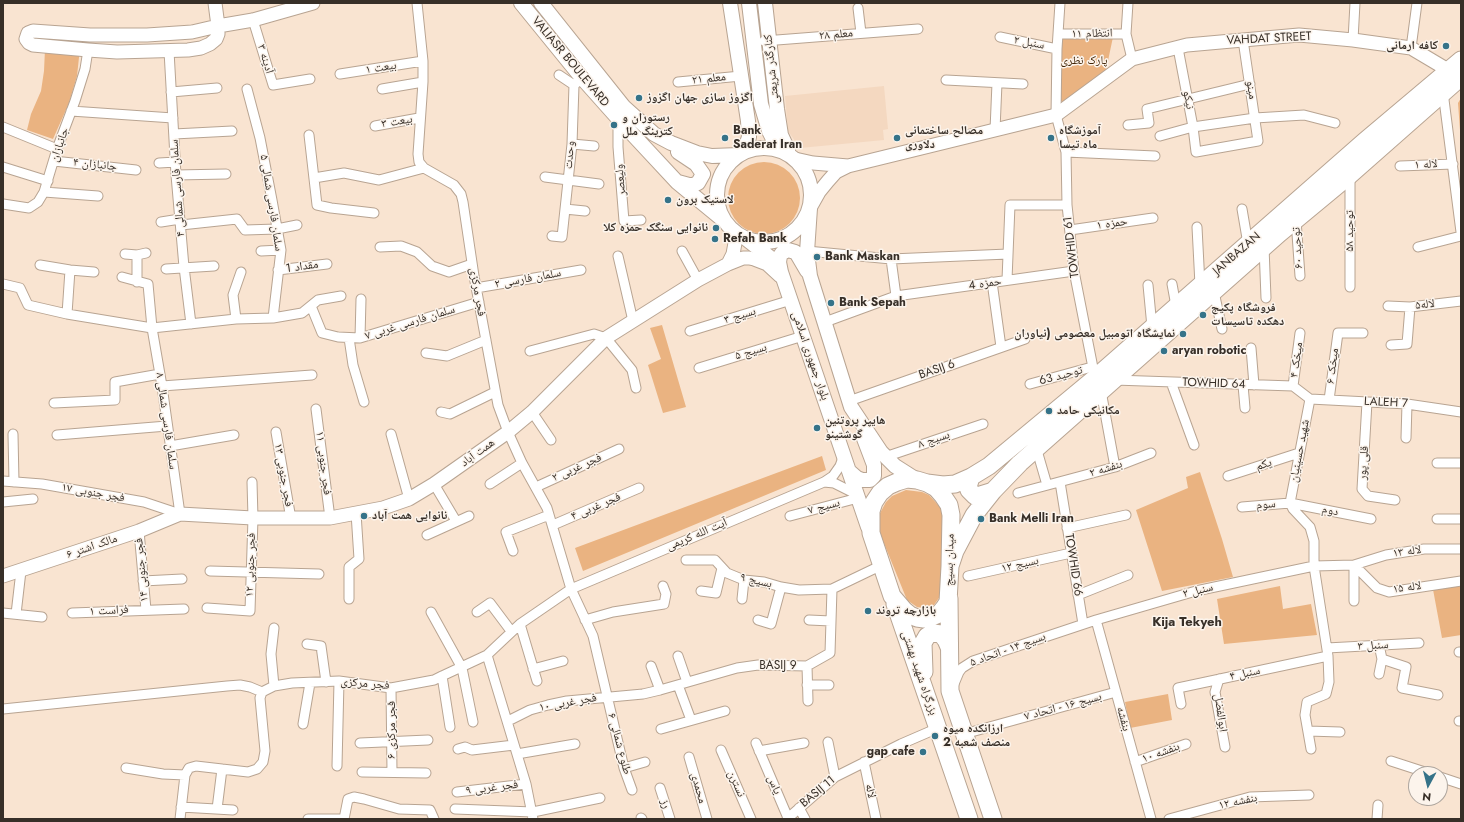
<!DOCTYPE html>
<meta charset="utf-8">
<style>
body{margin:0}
#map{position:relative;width:1464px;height:822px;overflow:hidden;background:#f9e4d1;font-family:Jost,sans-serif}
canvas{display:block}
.frame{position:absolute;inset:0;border:4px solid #372f28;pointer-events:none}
.north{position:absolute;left:1408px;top:766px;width:40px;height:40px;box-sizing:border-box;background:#fcf4ec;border:1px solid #ada59e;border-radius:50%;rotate:187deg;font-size:11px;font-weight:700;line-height:16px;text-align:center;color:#372f28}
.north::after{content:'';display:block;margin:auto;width:14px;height:18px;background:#357389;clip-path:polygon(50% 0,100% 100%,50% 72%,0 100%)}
</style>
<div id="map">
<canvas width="1464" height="822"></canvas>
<div class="frame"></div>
<div class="north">N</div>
</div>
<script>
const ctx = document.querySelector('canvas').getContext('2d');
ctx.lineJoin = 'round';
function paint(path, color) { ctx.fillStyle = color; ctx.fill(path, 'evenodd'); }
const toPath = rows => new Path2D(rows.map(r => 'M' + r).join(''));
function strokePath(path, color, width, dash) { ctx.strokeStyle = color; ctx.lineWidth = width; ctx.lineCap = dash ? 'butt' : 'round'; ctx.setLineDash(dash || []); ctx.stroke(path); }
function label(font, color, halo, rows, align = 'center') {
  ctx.font = font + ' Jost,"Noto Naskh Arabic",sans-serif'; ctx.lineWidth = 3; ctx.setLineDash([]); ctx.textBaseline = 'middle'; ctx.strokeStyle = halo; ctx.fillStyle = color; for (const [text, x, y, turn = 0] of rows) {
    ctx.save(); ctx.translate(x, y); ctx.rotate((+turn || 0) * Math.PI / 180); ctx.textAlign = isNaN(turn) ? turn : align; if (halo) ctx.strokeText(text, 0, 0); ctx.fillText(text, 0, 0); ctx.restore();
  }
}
paint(toPath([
 [884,86,888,129,883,130,884,140,800,148,788,131,785,96]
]), '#f4d8c0');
paint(toPath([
 [1061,37,1113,37,1105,75,1064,102,1060,101],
 [80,48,77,76,69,103,53,139,27,130,31,114,41,91,44,71,45,49],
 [1461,98,1461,144,1458,103],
 '728 198a36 36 0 1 1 72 0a36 36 0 1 1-72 0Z',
 [662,325,686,407,663,413,648,365,661,359,650,328],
 [822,456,826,470,583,571,575,548],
 [1200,472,1222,539,1233,577,1162,591,1136,510,1188,488,1186,477],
 [906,490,922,492,929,495,940,507,943,515,941,595,934,605,929,607,923,608,917,607,907,600,879,531,879,515,886,502,892,496],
 [1461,580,1461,635,1442,638,1432,584],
 [1280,586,1283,609,1311,604,1317,635,1224,644,1217,599],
 [1168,694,1172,720,1130,728,1125,702]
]), '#eab381');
const street = toPath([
 [417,3,423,61,423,82,418,154,419,162,424,168,454,185,461,194,463,202,474,276,498,405,508,432,522,463,547,508,571,589,593,636,624,768,632,790],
 [1060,3,1057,49,1056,115,1066,152,1067,205,1074,271,1095,378],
 [1128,3,1126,34,1132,59],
 [858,8,861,33],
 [253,20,273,85,310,79],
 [1059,34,1126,34],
 [1000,37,1057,49],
 [1353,40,1355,3],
 [764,41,918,29],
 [1178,48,1193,127,1196,152,1258,141,1243,40],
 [1411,48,1417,3],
 [169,51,176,175,184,267,191,324],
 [340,74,423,61],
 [559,75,574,85],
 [946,80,1023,84],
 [678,82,741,76],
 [247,89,260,138,272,200,281,250,273,318],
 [382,89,423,82],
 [171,92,217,88],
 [1443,92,1461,232],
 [71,111,173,118],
 [623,124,618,129,618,147,624,221,641,220],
 [1128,125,1149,123,1147,109,1250,84],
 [375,126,419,118],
 [3,127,57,149],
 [995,130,997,83],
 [174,134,232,131],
 [309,135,317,205,331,208,374,213],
 [1160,136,1193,127,1255,118,1304,115,1335,123],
 [572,144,594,146],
 [1066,152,1155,156],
 [54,161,136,170],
 [159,163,176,162],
 [1400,166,1453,164],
 [3,167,48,181],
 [176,175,226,174],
 [1350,175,1350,287],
 [545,177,599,184],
 [314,178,344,173,379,180,424,168],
 [44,192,98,196],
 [3,204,29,208,38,202,44,192,57,149,75,101,85,69,88,50],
 [565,209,585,211],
 [1242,209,1248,244],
 [1296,220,1300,276],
 [161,222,180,219],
 [181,225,237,219,245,230,277,229,297,225],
 [1197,227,1200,285],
 [1070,230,1153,218],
 [552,236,562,237,572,144,574,85,582,78],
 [380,247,401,246,417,252,432,266,449,272,472,264],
 [1264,247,1266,298],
 [1418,247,1461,236],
 [261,251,281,250],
 [682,251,698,280],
 [807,251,891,259,1008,254],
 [125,254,137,255,146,253],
 [137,255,137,282],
 [618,256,633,321],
 [891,259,896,296],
 [40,265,70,270,94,272],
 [166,269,214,266],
 [278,270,327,264],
 [1007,280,1010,205,1067,205],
 [992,282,1001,347],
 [3,284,20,288,28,305,67,314,152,328,236,319,273,318,302,313,318,300,341,296],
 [1172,284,1176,306],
 [1148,285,1152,327],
 [476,288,581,270],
 [1214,292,1222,329],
 [311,306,322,333,338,337,360,338,479,302],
 [1388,306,1410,307,1461,301],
 [67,314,70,270],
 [236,319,233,295,241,272],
 [825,322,896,296,1074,271],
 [690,331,791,300],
 [349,338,353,365,364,402],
 [360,338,361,299],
 [1391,345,1407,344,1410,307],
 [1251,348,1254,385],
 [530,351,594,334,606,338,632,370,636,388],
 [426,353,447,356,486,340],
 [699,368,803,336],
 [1114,380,1293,386,1310,399],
 [1171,382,1194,445],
 [1030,384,1092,367],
 [1243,385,1245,408],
 [162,386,312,375],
 [1293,386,1300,333],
 [1101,391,1115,467],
 [1310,399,1407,404,1461,412],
 [1329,400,1338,333,1363,333],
 [849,401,1025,339],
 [1367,402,1362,489,1368,496,1395,500],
 [54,403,115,400,115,382,160,374],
 [316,409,330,518],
 [441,412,450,414,495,392],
 [532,412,551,440],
 [276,432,291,519],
 [13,434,14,482],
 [391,434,409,499],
 [57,435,167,426],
 [1406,438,1407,404],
 [170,446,234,435],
 [1036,447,1047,485],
 [885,457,983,424],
 [1437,463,1461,463],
 [1228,476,1299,453],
 [3,481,42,484,144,502,180,514,162,386,152,328,148,284,122,277],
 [824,482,834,483,858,495],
 [1060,482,1083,624],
 [434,484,456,521],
 [490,484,522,463],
 [536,487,619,449],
 [1018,493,1115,467,1151,453],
 [3,502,33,499],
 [1290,503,1293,509,1310,527,1314,541,1314,566,1328,656,1329,682,1326,694,1307,702,1305,715,1311,749],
 [1290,503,1310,399],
 [1242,507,1290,503,1371,519],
 [790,516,858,498],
 [1437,519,1461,519],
 [553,525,639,488],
 [1067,528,1126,515],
 [139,531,146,610],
 [427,535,469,516],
 [513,551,506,532,549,515],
 [686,560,715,560,727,573,744,580,764,582,781,587,799,590,832,589,882,565],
 [210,571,319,574],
 [968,576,1071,553],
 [143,581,182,579],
 [701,591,716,593,722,568],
 [1078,595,1128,575],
 [349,599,349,567,359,559,356,513],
 [742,599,744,580],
 [1354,601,1354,565,1386,555,1424,549,1461,549],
 [207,608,250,611,253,518,252,482],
 [431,612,462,668,473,722],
 [477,612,490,603,511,631],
 [3,613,42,617],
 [72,613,184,609],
 [16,614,21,571],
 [585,620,613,612,664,604,666,594,663,586],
 [758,620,771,624,781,587],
 [809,620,831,621],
 [1096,620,1151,819],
 [520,624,537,681],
 [307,644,321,646,326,682],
 [1379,645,1382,659,1379,674],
 [1327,648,1419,643],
 [1459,652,1461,652],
 [487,655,526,784,533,819],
 [678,656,687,682],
 [1382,659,1406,667,1402,688,1438,695],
 [651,666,660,690],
 [807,666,808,701],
 [533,669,563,661],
 [442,676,450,727],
 [1219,679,1215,692,1225,747],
 [954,684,959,672,962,668,973,661,1096,620,1196,591,1314,566,1354,565,1377,588,1389,592,1461,581],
 [678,685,691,720],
 [807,685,829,685],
 [274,686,271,654,274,628],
 [391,688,392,772],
 [262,692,274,686,292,683,339,681,391,688,434,680,442,676,487,655,520,624,571,589,824,482,833,476,840,466,844,455],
 [1181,704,1178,688,1328,656],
 [3,709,227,686,240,685,250,687,262,692],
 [508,721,530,710,548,705,567,701,643,694,660,690,737,668,758,665,807,666,830,653,832,589],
 [1459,721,1461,721],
 [303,724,310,683],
 [661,729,725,711],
 [1308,731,1340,732],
 [964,734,1116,692],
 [828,742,835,777],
 [360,743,428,740],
 [756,743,788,818],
 [458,749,465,747,472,750,514,745],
 [721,750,751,819],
 [759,751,804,743],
 [517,754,575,744],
 [689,757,707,819],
 [1391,761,1431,774],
 [864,762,876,819],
 [1135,762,1186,744],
 [337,766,339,681],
 [126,768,163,774,185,775],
 [624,768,645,762],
 [362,772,426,773],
 [1440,777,1461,784],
 [660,788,670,819],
 [457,792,526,784],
 [181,807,233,810],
 [799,808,805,819],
 [217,809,222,769],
 [455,809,533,812,600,798],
 [641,818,642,819],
 [180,819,185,775,189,768,196,766,248,772,257,769,263,762,265,751,260,698,262,692],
 [308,819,341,819],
 [344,819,348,799,354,797,364,799,399,809,430,810,434,819],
 [787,819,835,777,901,744,938,728],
 [1169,819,1250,797,1309,795],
 [1377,819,1378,805]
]);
const secondary = toPath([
 [215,3,218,26,253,20,313,3],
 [218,26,218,34,216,39,210,44,201,48,188,50,117,52,88,50,33,45,29,43,26,39,28,33,33,31,90,35,147,35,192,32,218,26],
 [795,159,813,163,848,166,836,172,828,181,819,192,810,208],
 [848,166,1056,115,1132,59,1187,45,1299,35,1353,40,1411,48,1448,70],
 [728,264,733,254,735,243,733,231],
 [3,576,139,531,180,514,253,518,330,518,383,508,409,499,434,484,508,432,532,412,606,338,698,280,728,264,743,258,749,258,754,259,767,264,780,276]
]);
const primary = toPath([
 [521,3,582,78,623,124,677,182,722,219],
 [541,3,624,107,654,134,671,143,697,153,712,156,739,155],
 [730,3,748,121,749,137,744,152],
 [749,3,761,104,769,131,773,139,786,153],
 [765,3,777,109,781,135,788,150],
 '717 195a47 47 0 1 1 94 0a47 47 0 1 1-94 0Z',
 [678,182,689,185,693,185,698,183,703,174,696,164,678,152],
 [810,208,807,252,810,276,851,407,881,452,895,466,917,480],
 [745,238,772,259,781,272,868,527],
 [781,272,779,262,780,256,782,253,788,250,795,252,797,254,807,271],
 [849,471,857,478,862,480,870,480,874,476,874,465,863,436]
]);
const highway = toPath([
 [971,477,968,487,969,490,975,496,980,495,993,491],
 [907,479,917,480,927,483,936,488,943,496,949,505,951,515,950,566,948,602,944,608,939,614,932,617,924,619,917,618,910,615,904,610,892,596,871,533,871,511,874,502,880,493,888,486,897,482,907,479],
 [927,483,943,485,955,484,971,477,989,466,1095,378,1365,141,1461,60],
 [950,566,955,551,974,515,993,491,1020,463,1280,233,1350,175,1461,77],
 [949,598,950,691,993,819],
 [895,604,969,819],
 [924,672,923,643,927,636,933,633,941,634,946,640,949,647]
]);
strokePath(street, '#b8a492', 11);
strokePath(secondary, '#b8a492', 15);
strokePath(primary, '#b8a492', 16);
strokePath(highway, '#b8a492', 19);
strokePath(street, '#fff', 9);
strokePath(secondary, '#fff', 13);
strokePath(primary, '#fff', 14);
strokePath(highway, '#fff', 17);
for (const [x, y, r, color] of [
 [1446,46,4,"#357389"],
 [639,98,4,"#357389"],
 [614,125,4,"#357389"],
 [725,138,4,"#357389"],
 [897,138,4,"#357389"],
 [1051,138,4,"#357389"],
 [668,200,4,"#357389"],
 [716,228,4,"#357389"],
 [715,239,4,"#357389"],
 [817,257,4,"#357389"],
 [831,303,4,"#357389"],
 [1203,315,4,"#357389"],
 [1183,334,4,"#357389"],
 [1164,351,4,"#357389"],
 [1049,411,4,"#357389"],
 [817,428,4,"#357389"],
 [364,516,4,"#357389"],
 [981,519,4,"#357389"],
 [868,611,4,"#357389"],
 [935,736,4,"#357389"],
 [923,752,4,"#357389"]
]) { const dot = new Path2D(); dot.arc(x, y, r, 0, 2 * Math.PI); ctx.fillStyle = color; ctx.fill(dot); strokePath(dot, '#fcf4ec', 1.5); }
label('12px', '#372f28', '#fcf4ec', [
 ["انتظام ۱۱",1092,34,-1],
 ["معلم ۲۸",836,35,-5],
 ["VAHDAT STREET",1269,39,-3],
 ["سنبل ۲",1029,43,11],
 ["آدینه ۳",265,59,73],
 ["VALIASR BOULEVARD",570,62,50],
 ["بیعت ۱",381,68,-9],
 ["کنارگذر شریعتی",772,69,-96],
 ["معلم ۲۱",709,79,-6],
 ["مینو",1251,90,82],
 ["نیکو",1188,100,79],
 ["بیعت ۳",397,122,-10],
 ["جانبازان",60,145,-71],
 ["وحدت",570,155,-85],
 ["جانبازان ۴",95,165,6],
 ["لاله ۱",1426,165,-3],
 ["ولیعصر",621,180,-95],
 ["سلمان فارسی شمالی ۴",178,188,-94],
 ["سلمان فارسی شمالی ۵",271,203,81],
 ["حمزه ۱",1112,224,-8],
 ["توحید ۵۸",1350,231,-90],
 ["TOWHID 61",1072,247,-97],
 ["توحید ۶۰",1298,248,-94],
 ["JANBAZAN",1237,254,-41],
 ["مقداد 1",302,267,-8],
 ["سلمان فارسی ۲",528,279,-10],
 ["حمزه 4",985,284,-8],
 ["فجر مرکزی",477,292,80],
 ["لاله۵",1425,305,-6],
 ["بسیج ۳",740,316,-17],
 ["سلمان فارسی غربی ۷",410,323,-17],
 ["بسیج ۵",751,352,-17],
 ["بلوار جمهوری اسلامی",810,356,71],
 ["میخک ۴",1297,360,-82],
 ["میخک ۶",1333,366,-83],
 ["BASIJ 6",937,370,-19],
 ["توحید 63",1061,376,-15],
 ["TOWHID 64",1214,384,2],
 ["LALEH 7",1386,403,3],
 ["سلمان فارسی شمالی ۸",166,421,82],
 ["بسیج ۸",934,440,-19],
 ["شهید حسینیان",1300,451,-79],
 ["همت آباد",478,453,-36],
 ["فجر جنوبی ۱۱",323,463,83],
 ["قلی پور",1364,463,-86],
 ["یکم",1264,465,-18],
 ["فجر غربی ۲",577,468,-24],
 ["بنفشه ۲",1106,469,-17],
 ["فجر جنوبی ۱۳",283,475,80],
 ["فجر جنوبی ۱۷",93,493,10],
 ["سوم",1266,505,-5],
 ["فجر غربی ۴",596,507,-23],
 ["بسیج ۷",824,507,-15],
 ["دوم",1330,511,11],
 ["آیت الله کریمی",697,535,-23],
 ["مالک اشتر ۶",92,547,-19],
 ["لاله ۱۳",1407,552,-8],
 ["میدان بسیج",950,560,-88],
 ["فجر جنوبی ۱۲",251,565,-88],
 ["بسیج ۱۲",1020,565,-13],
 ["TOWHID 66",1073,565,81],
 ["فجر جنوبی ۱۴",142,570,-95],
 ["بسیج ۹",756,581,13],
 ["لاله ۱۵",1407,588,-8],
 ["سنبل ۲",1198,591,-14],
 ["فراست ۱",109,611,-3],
 ["سنبل ۳",1373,646,-3],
 ["بسیج ۱۴ - اتحاد ۵",1008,650,-20],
 ["BASIJ 9",778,666],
 ["بزرگراه شهید بهشتی",919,673,71],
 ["سنبل ۴",1245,674,-12],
 ["فجر مرکزی",365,684,5],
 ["فجر غربی ۱۰",568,703,-10],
 ["بسیج ۱۶ - اتحاد ۷",1063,707,-15],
 ["ابوالفضل",1220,713,82],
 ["بنفشه",1123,719,75],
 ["فجر مرکزی ۶",392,730,-90],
 ["طلوع شمالی ۶",619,744,75],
 ["بنفشه ۱۰",1161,753,-20],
 ["نسترن",736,784,66],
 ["یاس",774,785,67],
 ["فجر غربی ۹",492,788,-7],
 ["محمدی",698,788,74],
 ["لاله",870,791,78],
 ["BASIJ 11",818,792,-40],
 ["بنفشه ۱۲",1238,802,-12],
 ["رز",665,804,73]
]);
label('bold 12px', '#372f28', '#fcf4ec', [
 ["کافه ارمانی",1438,46,"right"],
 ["اگزوز سازی جهان اگزوز",647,98],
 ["رستوران و",622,118],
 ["کترینگ ملل",622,132],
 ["Bank",733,131],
 ["Saderat Iran",733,145],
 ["مصالح ساختمانی",905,131],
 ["دلاوری",905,145],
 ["آموزشگاه",1059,131],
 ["ماه تیسا",1059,145],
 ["لاستیک برون",676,200],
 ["نانوایی سنگک حمزه کلا",708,228,"right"],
 ["Refah Bank",723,239],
 ["Bank Maskan",825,257],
 ["Bank Sepah",839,303],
 ["فروشگاه پکیج",1211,308],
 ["دهکده تاسیسات",1211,322],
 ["نمایشگاه اتومبیل معصومی (نیاوران",1175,334,"right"],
 ["aryan robotic",1172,351],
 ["مکانیکی حامد",1057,411],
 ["هایپر پروتئین",825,421],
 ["گوشتینو",825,435],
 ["نانوایی همت آباد",372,516],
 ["Bank Melli Iran",989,519],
 ["بازارچه تروند",876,611],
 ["ارزانکده میوه",943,729],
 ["منصف شعبه 2",943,743],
 ["gap cafe",915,752,"right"]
], 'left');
label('12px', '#412405', '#fcf4ec', [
 ["پارک نظری",1084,61]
]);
label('bold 13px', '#372f28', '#fcf4ec', [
 ["Kija Tekyeh",1187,623]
]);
</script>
